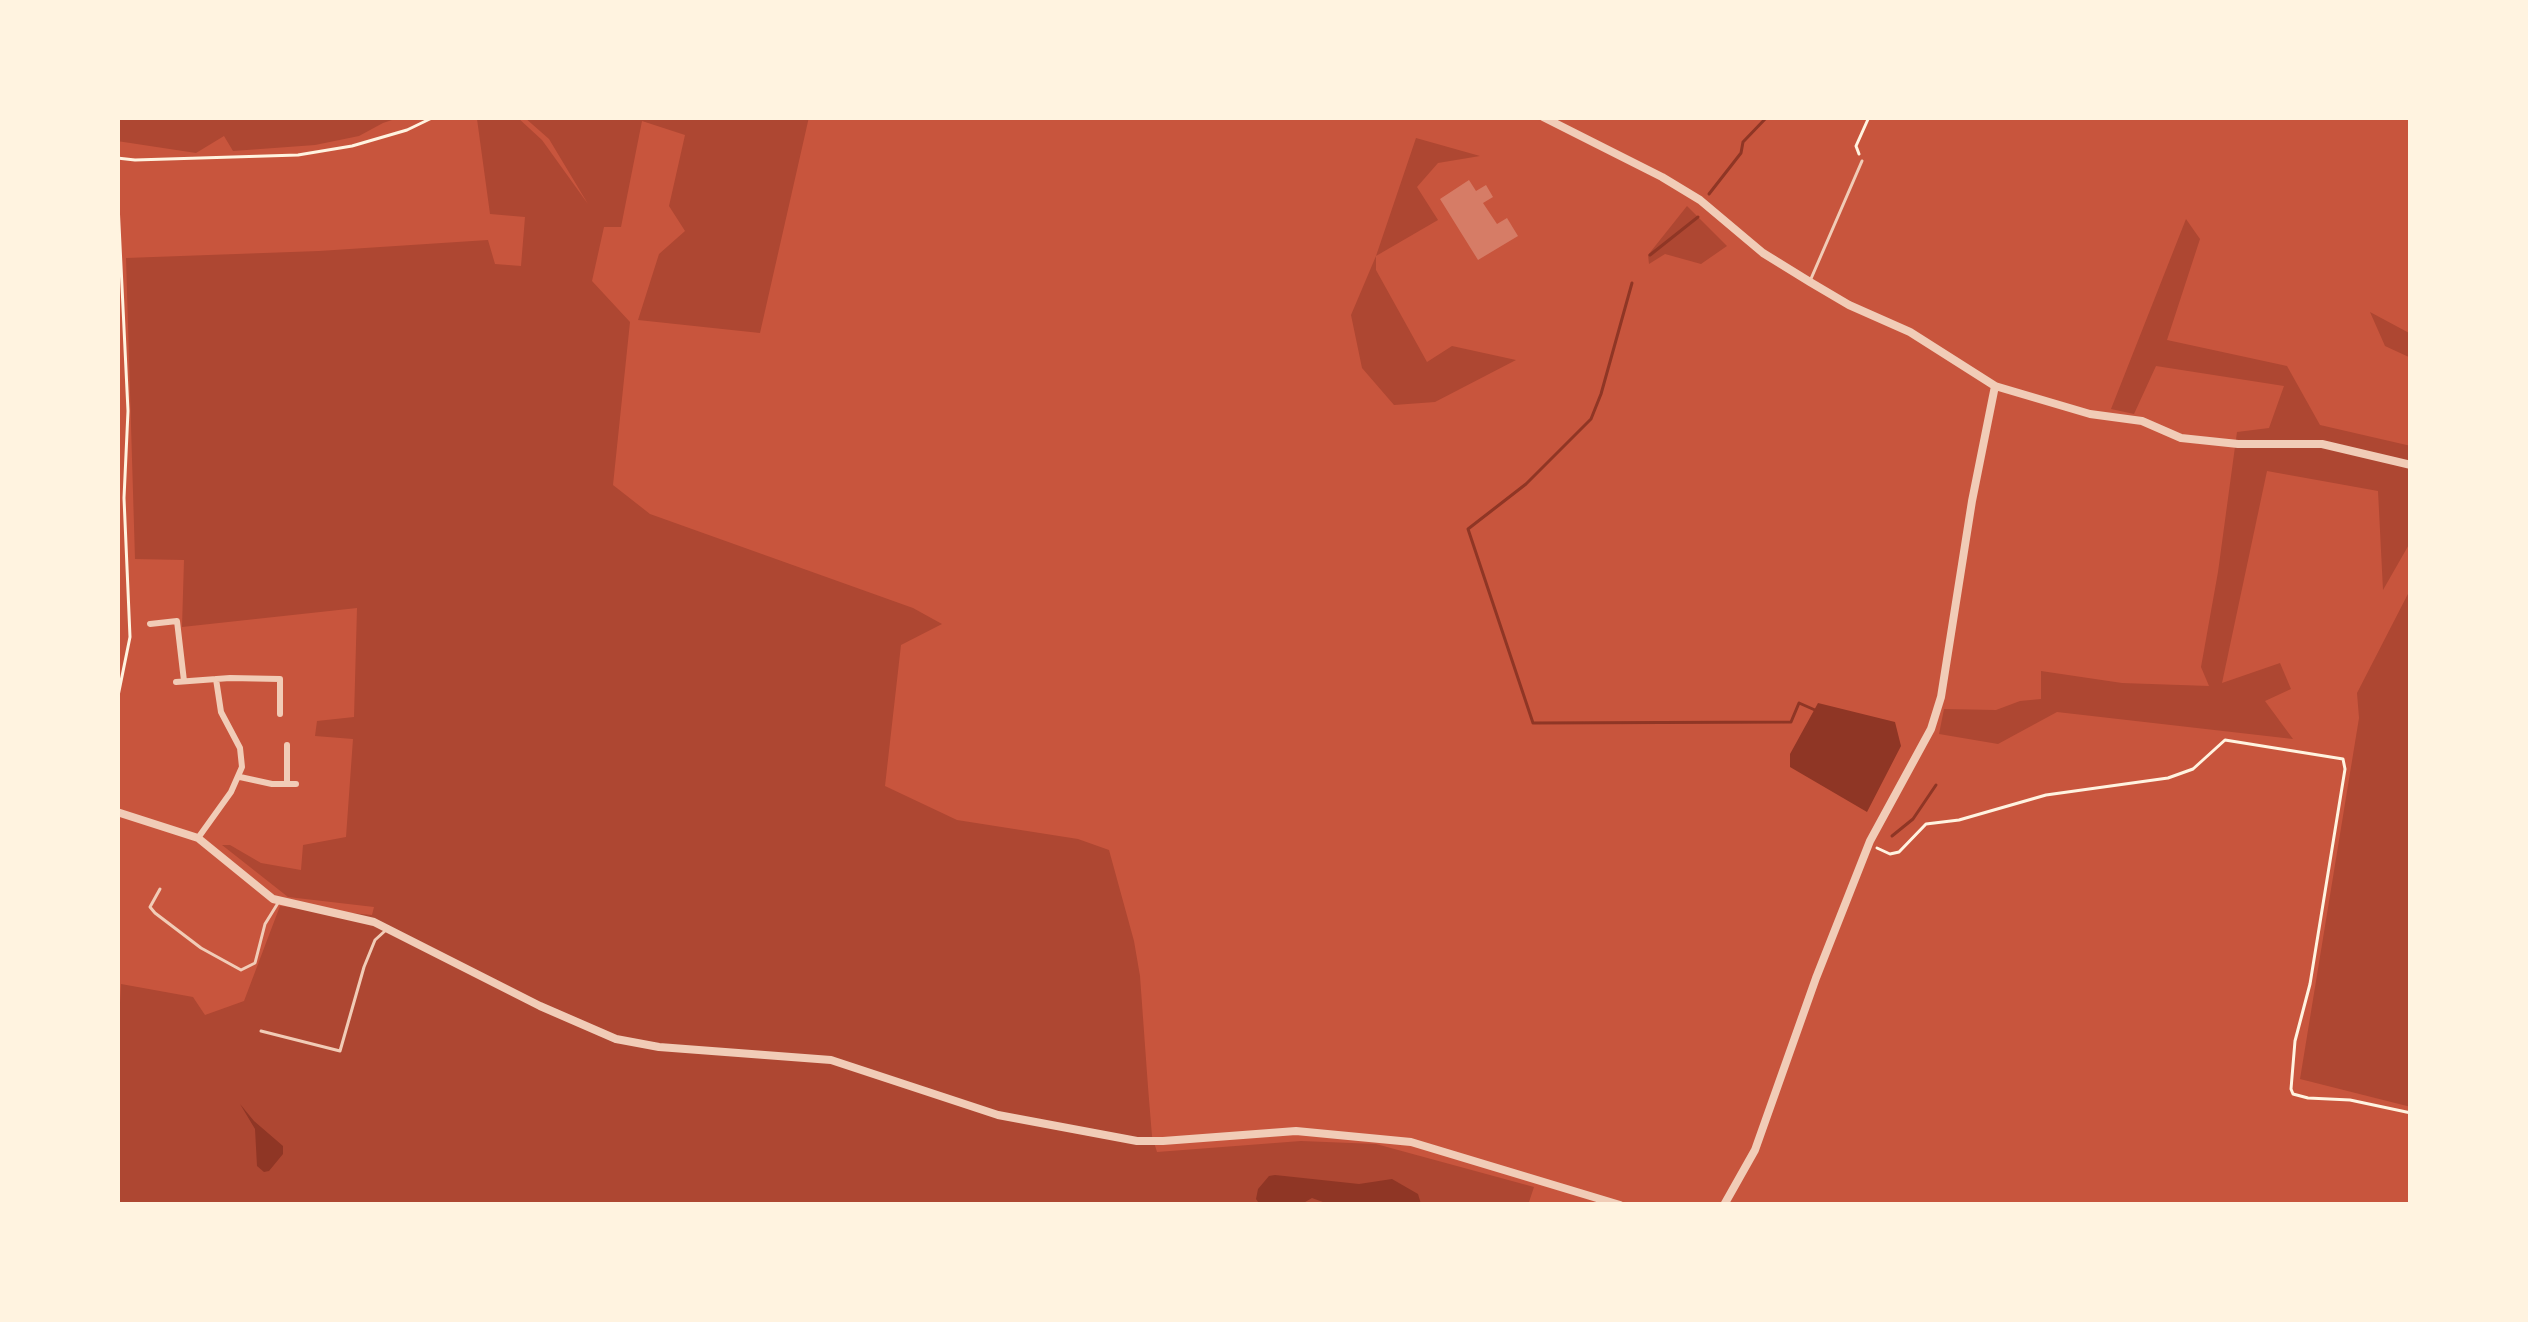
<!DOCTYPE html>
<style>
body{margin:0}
#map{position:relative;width:2528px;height:1322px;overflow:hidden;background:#c8553d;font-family:"PT Sans",sans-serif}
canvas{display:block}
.frame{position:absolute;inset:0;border:120px solid #fff3e0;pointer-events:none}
</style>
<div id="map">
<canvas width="2528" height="1322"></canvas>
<div class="frame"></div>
</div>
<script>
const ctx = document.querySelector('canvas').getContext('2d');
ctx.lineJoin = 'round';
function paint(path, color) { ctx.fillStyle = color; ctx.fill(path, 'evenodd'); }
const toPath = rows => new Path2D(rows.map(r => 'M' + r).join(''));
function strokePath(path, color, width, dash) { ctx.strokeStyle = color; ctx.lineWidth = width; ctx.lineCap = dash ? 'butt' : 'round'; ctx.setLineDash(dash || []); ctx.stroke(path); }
paint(toPath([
 [117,117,401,117,383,123,359,136,315,145,233,151,224,136,196,153,117,141],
 [488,117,517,117,542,140,588,204,549,139,524,117,809,117,760,333,638,320,659,254,685,231,669,206,685,135,642,121,621,227,604,227,592,281,630,322,613,485,650,514,913,608,942,624,901,645,885,786,957,820,1078,839,1109,850,1134,941,1140,976,1148,1087,1152,1136,1157,1152,1301,1141,1376,1144,1534,1187,1528,1205,117,1205,117,1003,120,1003,121,984,193,997,205,1015,244,1001,280,906,372,915,374,907,288,897,222,845,230,845,261,863,301,870,303,845,346,837,353,739,315,736,317,721,354,717,357,608,182,627,184,560,135,559,126,258,319,251,488,240,495,264,521,266,525,217,490,214,477,119],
 [1416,138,1480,156,1438,163,1417,187,1438,220,1376,256,1376,270,1427,362,1452,346,1516,360,1435,402,1394,405,1362,368,1351,315,1376,256],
 [1687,206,1727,246,1701,264,1665,254,1649,264,1648,255],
 [2186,219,2200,239,2167,340,2287,366,2320,425,2411,446,2411,541,2383,590,2378,491,2267,471,2222,683,2280,663,2291,689,2265,701,2293,739,2057,712,1998,744,1939,734,1944,709,1996,710,2020,701,2041,699,2041,671,2122,683,2209,686,2201,667,2218,572,2237,432,2269,428,2284,386,2156,366,2134,414,2111,409],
 [2370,312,2411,334,2411,358,2385,346],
 [2411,588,2411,1107,2300,1079,2359,718,2357,693]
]), '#ae4732');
paint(toPath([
 [1818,703,1895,722,1901,746,1867,812,1790,767,1790,754],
 [240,1104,254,1121,283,1146,283,1154,269,1171,264,1172,257,1166,255,1129],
 [1275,1175,1359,1184,1392,1179,1418,1194,1421,1204,1331,1205,1312,1198,1300,1205,1260,1205,1256,1199,1258,1189,1269,1176]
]), '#8f3625');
strokePath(toPath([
 [1709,194,1741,153,1743,142,1767,117],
 [1650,255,1698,217],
 [1632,283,1601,394,1591,419,1526,484,1468,529,1533,723,1791,722,1799,703,1815,710],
 [1892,836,1913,819,1936,785]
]), '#8f3625', 3);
paint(toPath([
 [1469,180,1476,191,1486,185,1493,197,1483,203,1497,224,1507,218,1518,236,1478,260,1440,199]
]), '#d67c66');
strokePath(toPath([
 [1859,154,1856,146,1869,117],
 [117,158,135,160,298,155,352,146,407,130,434,117],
 [117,183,128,411,124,498,130,637,117,701],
 [1877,848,1890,854,1899,852,1926,824,1959,820,2046,795,2168,778,2193,769,2225,740,2343,759,2345,769,2310,984,2295,1041,2291,1089,2293,1094,2308,1098,2350,1100,2411,1113]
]), '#fff3e0', 3);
strokePath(toPath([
 [1810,281,1862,161],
 [160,889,150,907,155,913,201,948,241,970,255,963,265,924,278,903],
 [261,1031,340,1051,364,967,375,940,386,930]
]), '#f1ccb7', 3);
strokePath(toPath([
 [150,624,177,621,184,681],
 [176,682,230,678,280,679,280,714],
 [240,777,272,784,296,784],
 [287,784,287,745],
 [198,838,231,792,242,767,240,748,221,712,216,679]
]), '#f1ccb7', 6);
strokePath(toPath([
 [1543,117,1662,177,1700,200,1763,253,1810,282,1849,305,1910,332,1995,386,2090,414,2142,421,2181,438,2238,444,2322,444,2411,465],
 [117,812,198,838,273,899,374,922,540,1006,616,1039,659,1047,831,1060,998,1115,1137,1141,1163,1141,1296,1131,1411,1142,1620,1205],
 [1724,1205,1755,1150,1816,978,1870,841,1931,729,1941,697,1972,501,1995,386]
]), '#f1ccb7', 8);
</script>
